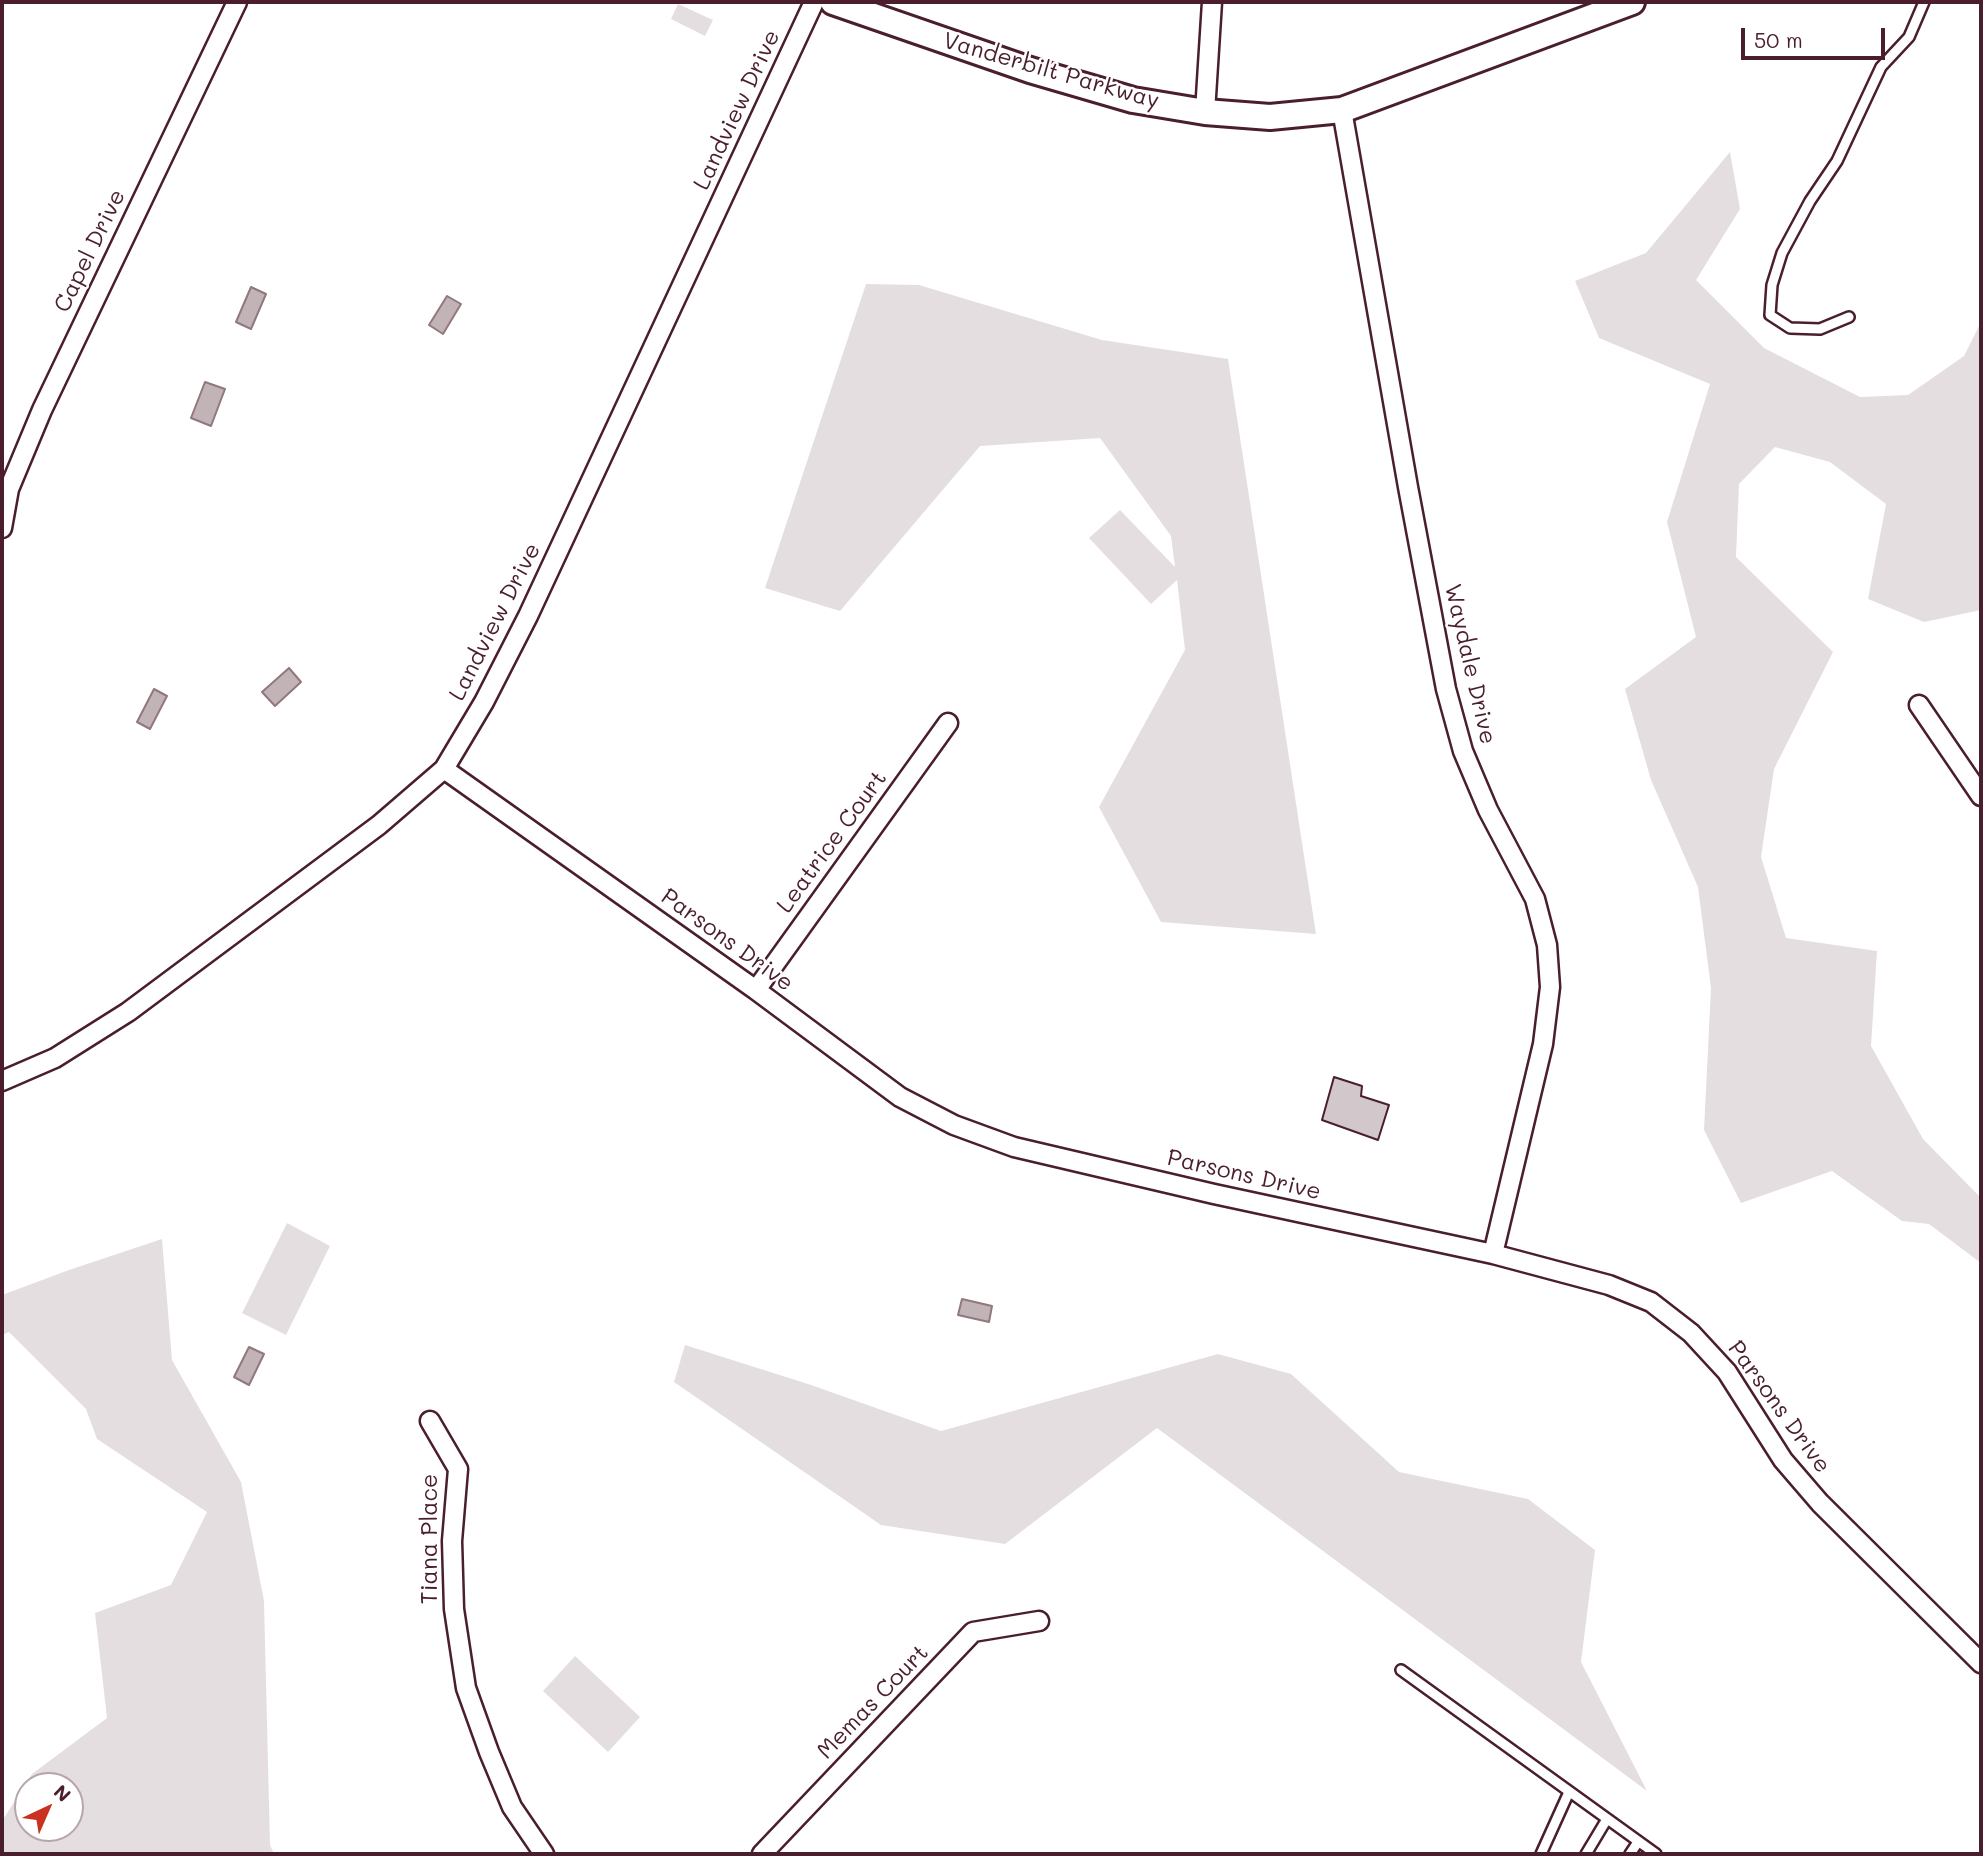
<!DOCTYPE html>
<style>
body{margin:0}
#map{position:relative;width:1983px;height:1856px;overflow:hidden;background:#fff;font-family:Mali,sans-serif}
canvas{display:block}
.frame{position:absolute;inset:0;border:4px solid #4a1f2b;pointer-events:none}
.north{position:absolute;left:14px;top:1772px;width:70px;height:70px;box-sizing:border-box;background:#fff;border:2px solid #b7a5aa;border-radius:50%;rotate:44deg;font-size:19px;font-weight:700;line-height:28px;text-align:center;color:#4a1f2b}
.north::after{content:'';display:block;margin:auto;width:24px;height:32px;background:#c8321e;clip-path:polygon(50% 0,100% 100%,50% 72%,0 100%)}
.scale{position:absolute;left:1741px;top:28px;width:144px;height:32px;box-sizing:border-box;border:4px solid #4a1f2b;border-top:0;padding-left:9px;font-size:21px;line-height:24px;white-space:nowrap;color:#4a1f2b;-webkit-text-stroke:5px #fff;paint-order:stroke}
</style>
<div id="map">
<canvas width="1983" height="1856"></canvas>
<div class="frame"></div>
<div class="north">N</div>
<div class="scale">50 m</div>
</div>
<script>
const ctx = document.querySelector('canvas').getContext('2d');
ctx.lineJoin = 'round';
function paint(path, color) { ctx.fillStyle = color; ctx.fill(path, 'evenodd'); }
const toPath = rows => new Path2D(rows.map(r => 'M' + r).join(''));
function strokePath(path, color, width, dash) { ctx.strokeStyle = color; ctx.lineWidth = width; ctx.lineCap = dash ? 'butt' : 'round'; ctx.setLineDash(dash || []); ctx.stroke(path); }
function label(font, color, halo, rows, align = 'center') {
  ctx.font = font + ' Mali,sans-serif'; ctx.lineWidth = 5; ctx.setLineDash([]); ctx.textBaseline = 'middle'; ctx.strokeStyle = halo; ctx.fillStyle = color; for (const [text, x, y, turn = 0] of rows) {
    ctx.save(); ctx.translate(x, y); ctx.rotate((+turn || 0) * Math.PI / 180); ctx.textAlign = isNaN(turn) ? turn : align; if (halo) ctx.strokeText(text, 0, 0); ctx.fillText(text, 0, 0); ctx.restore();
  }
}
paint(toPath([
 [678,4,713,20,705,36,671,19],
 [1730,152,1740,209,1696,280,1764,348,1860,397,1908,395,1964,356,1981,322,1981,610,1924,622,1868,599,1886,504,1830,462,1775,447,1739,484,1736,557,1833,652,1774,769,1761,857,1786,938,1877,951,1871,1046,1923,1139,1981,1198,1981,1263,1929,1224,1902,1221,1832,1171,1741,1203,1704,1130,1711,988,1698,887,1651,780,1625,689,1696,637,1667,522,1710,384,1599,338,1575,281,1646,253],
 [866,284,919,285,1102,340,1228,359,1316,934,1161,922,1099,807,1185,650,1177,580,1151,604,1089,538,1120,510,1175,567,1171,536,1100,438,980,446,840,611,765,588],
 [287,1223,330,1246,286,1335,242,1313],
 [162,1239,172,1360,241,1482,264,1601,270,1845,274,1854,2,1854,2,1821,32,1774,107,1718,95,1613,171,1585,207,1512,97,1439,86,1409,9,1332,2,1335,2,1295,69,1270],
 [70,1786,70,1828,28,1828,28,1786],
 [685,1345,811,1385,941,1431,1218,1354,1291,1374,1399,1472,1528,1499,1595,1550,1581,1662,1647,1791,1157,1428,1005,1544,881,1525,674,1382],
 [575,1656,640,1717,608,1752,543,1691]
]), '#e5dee0');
const water = toPath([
 [251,287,266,294,251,329,236,322,251,287],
 [447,296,461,304,443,334,429,325,447,296],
 [205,382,225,389,211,426,191,418,205,382],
 [289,668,301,682,275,706,262,692,289,668],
 [154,689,167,696,150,729,137,722,154,689],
 [962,1299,992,1306,989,1322,958,1315,962,1299],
 [249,1347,264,1354,249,1385,234,1377,249,1347]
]);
paint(water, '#c1b3b6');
strokePath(water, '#91787e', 2);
const building = toPath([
 [1334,1077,1362,1086,1361,1096,1389,1105,1378,1140,1322,1120,1334,1077]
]);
paint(building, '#d2c7cb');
strokePath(building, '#4a1f2b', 2);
const lane = toPath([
 [1849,317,1820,329,1790,328,1770,315,1772,285,1782,253,1810,201,1837,161,1881,67,1909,37,1924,2],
 [1401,1670,1656,1854],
 [1541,1854,1569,1792],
 [1586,1854,1607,1819],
 [1630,1854,1638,1842]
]);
const street = toPath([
 [1342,110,1408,487,1446,689,1463,751,1488,810,1535,899,1547,945,1550,987,1543,1044,1493,1254],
 [1205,112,1212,2],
 [2,528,9,489,42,410,237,2],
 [1919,705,1981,796],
 [444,769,756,990,900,1097,954,1125,1014,1147,1214,1194,1493,1254,1609,1285,1651,1302,1691,1333,1727,1372,1783,1460,1820,1503,1981,1663],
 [756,990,948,723],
 [2,1081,55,1058,128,1012,379,825,444,769,484,702,528,616,814,2],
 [430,1421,458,1469,452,1541,454,1609,466,1688,489,1752,512,1807,544,1854],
 [762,1854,973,1632,1039,1621]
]);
const secondary = toPath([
 [833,2,1030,70,1133,100,1205,112,1270,117,1342,110,1632,2]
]);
strokePath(lane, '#4a1f2b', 14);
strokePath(street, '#4a1f2b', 23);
strokePath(secondary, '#4a1f2b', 30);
strokePath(lane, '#fff', 9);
strokePath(street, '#fff', 18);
strokePath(secondary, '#fff', 24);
label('23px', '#4a1f2b', '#fff', [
 ["Vanderbilt Parkway",1051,71,16],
 ["Landview Drive",737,110,-65],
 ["Capel Drive",90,251,-64],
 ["Landview Drive",495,622,-63],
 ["Waydale Drive",1470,664,77],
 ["Leatrice Court",832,842,-54],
 ["Parsons Drive",727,940,36],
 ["Parsons Drive",1244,1175,13],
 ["Parsons Drive",1779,1407,54],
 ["Tiana Place",430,1539,-90],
 ["Memas Court",873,1702,-46]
]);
</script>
